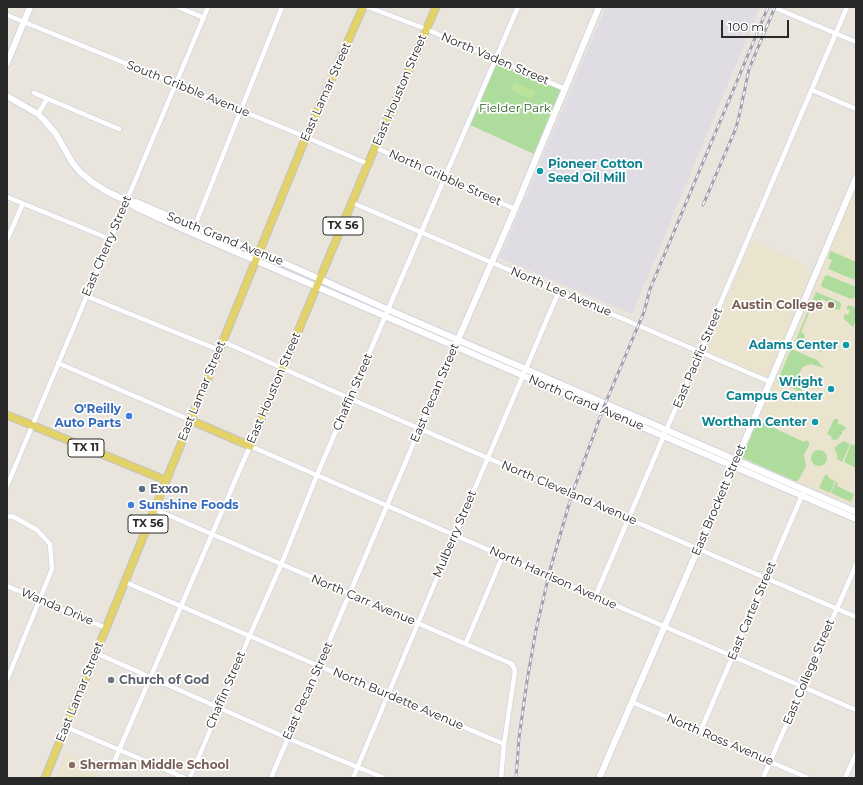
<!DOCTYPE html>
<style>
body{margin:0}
#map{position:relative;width:863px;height:785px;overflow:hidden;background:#eae5dc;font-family:Montserrat,sans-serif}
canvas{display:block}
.frame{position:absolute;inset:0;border:8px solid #292929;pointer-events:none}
.scale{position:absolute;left:721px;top:20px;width:68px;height:18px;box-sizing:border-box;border:2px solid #292929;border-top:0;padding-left:5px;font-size:12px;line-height:14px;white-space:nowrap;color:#292929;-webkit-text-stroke:3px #fff;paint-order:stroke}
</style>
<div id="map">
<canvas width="863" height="785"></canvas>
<div class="frame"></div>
<div class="scale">100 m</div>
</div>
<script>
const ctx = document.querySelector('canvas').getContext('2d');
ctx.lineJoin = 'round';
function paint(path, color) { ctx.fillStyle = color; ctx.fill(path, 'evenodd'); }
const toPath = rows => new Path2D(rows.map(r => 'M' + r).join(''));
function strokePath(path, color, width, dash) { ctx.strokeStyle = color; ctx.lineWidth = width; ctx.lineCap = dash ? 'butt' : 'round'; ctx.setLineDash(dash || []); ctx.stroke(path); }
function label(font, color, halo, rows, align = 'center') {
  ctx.font = font + ' Montserrat,sans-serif'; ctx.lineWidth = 3.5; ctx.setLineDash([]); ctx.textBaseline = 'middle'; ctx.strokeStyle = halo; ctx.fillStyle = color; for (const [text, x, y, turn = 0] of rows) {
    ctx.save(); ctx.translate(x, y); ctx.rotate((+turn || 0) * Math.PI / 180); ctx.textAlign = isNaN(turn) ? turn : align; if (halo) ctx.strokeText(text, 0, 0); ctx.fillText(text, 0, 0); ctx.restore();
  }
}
paint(toPath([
 [606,7,760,7,632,314,500,258]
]), '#dfdce3');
paint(toPath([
 [856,188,856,508,742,458],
 [752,240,799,262,805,269,812,274,769,378,709,352,706,349],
 [66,753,101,778,55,778]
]), '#eae3cd');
paint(toPath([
 [497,62,561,90,534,154,470,125],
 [831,251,856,262,856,277,855,280,828,269,832,260,828,258],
 [827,275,856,287,856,294,854,298,851,299,822,287,821,285,825,276],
 [816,292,840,302,841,305,840,309,838,310,835,309,836,305,821,299,819,303,814,301,801,332,805,335,804,339,819,345,821,342,825,344,823,350,820,352,795,342],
 [849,305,856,308,856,320,853,327,844,319,844,314,848,315,850,310,846,308],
 [791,349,817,360,824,368,811,364,807,365,802,368,798,376,799,383,803,387,801,392,777,382],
 [834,419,838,419,838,424,840,425,841,424,846,428,845,430,842,431,842,435,840,435,838,439,835,440,833,440,831,436,827,434],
 [759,421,804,442,806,440,809,442,809,446,804,454,806,466,798,481,795,481,743,458,743,456,757,422],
 [843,441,850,444,842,462,837,459,837,454,834,448],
 [851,444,856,446,856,468,844,462],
 '811 458a8 8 0 1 1 16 0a8 8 0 1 1-16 0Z',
 [827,474,830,479,835,481,830,493,819,488,825,475],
 [836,482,838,483,837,486,854,494,851,502,831,493]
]), '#addc9d');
paint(toPath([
 [514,82,536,91,532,99,511,91]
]), '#bde29a');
const street = toPath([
 [178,7,204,18],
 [368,7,426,29,565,89],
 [773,7,856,42],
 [7,15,306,137,368,164],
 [812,90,856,109],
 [34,93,119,129],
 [38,114,47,99],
 [376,148,515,209],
 [7,197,110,239],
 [353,203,770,382],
 [192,233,282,7],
 [7,240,23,203],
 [86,296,219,350],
 [222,341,351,399,856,617],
 [58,363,190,420],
 [7,486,208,7],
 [154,509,512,664,515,671,504,744,501,778],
 [7,516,14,517,37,530,50,544,52,569,7,680],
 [125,582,319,666,504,744],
 [7,586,106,628],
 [595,597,847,7],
 [466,643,503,555],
 [96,653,287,738,384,778],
 [632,702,808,778],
 [66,727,185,778],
 [700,732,803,493],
 [111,769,250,446,856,710],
 [190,778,250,635,281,565,317,475,518,7],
 [271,778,455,346],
 [353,778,455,535,559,291],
 [763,778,856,565],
 [845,778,856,754]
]);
const secondary = toPath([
 [7,63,30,7],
 [7,96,38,114,44,120,56,134,72,162,80,172,92,182,106,191,129,202,135,207,192,233,856,519],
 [129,202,136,202,194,227,259,252,389,310,856,512],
 [457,342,515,209,599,7],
 [600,776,770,382,856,178]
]);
const primary = toPath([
 [7,415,165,480],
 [190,420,250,446,368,164,436,7],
 [45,778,306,137,363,7]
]);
strokePath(street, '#d2d3e0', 6);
strokePath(secondary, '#d2d3e0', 8);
strokePath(primary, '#c3c3c3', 9);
strokePath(street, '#fff', 4.5);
strokePath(secondary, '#fff', 6);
strokePath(primary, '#e3d268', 7);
const rail = toPath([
 [703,205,736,128,740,112,749,69,775,7],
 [516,778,519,738,527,681,536,630,550,570,572,494,605,404,644,312,650,289,768,7]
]);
strokePath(rail, '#9fa0b2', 3);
strokePath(rail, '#fff', 1.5, [4.5]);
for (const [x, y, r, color] of [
 [540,171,4,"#0f9aa8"],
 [831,305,4,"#8d6e63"],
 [846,345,4,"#0f9aa8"],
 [831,389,4,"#0f9aa8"],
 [129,416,4,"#3f7fe0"],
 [815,422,4,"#0f9aa8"],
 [142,489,4,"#5c6f8a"],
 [131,505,4,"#3f7fe0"],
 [111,680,4,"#6b7280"],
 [72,765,4,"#8d6e63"]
]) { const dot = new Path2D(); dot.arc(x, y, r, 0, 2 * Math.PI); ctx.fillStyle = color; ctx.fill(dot); strokePath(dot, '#fff', 1.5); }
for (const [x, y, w] of [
 [343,226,40],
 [86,448,36],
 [148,524,40]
]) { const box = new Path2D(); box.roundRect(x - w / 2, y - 9, w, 18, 3); ctx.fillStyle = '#fff'; ctx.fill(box); strokePath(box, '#292929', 1); }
label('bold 11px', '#292929', null, [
 ["TX 56",343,226],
 ["TX 11",86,448],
 ["TX 56",148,524]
]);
label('12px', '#292929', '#fff', [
 ["North Vaden Street",495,59,23],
 ["South Gribble Avenue",188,89,22],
 ["East Houston Street",400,90,-67],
 ["East Lamar Street",326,92,-66],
 ["North Gribble Street",445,178,24],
 ["South Grand Avenue",225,239,22],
 ["East Cherry Street",107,246,-67],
 ["North Lee Avenue",561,292,23],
 ["East Pacific Street",698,358,-67],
 ["East Houston Street",274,388,-67],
 ["East Lamar Street",202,391,-68],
 ["Chaffin Street",353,392,-67],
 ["East Pecan Street",435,393,-67],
 ["North Grand Avenue",586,403,23],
 ["North Cleveland Avenue",569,493,23],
 ["East Brockett Street",719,500,-67],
 ["Mulberry Street",455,534,-67],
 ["North Harrison Avenue",553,578,24],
 ["North Carr Avenue",363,600,23],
 ["Wanda Drive",57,607,23],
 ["East Carter Street",752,611,-67],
 ["East College Street",809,672,-67],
 ["Chaffin Street",226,690,-67],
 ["East Pecan Street",308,691,-66],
 ["East Lamar Street",80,692,-68],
 ["North Burdette Avenue",398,699,23],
 ["North Ross Avenue",720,740,23]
]);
label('12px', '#275f20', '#fff', [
 ["Fielder Park",515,108]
]);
label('bold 12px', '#0d838f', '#fff', [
 ["Pioneer Cotton",548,164,"left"],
 ["Seed Oil Mill",548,178,"left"],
 ["Adams Center",838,345],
 ["Wright",823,382],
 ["Campus Center",823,396],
 ["Wortham Center",807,422]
], 'right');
label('bold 12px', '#785e54', '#fff', [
 ["Austin College",823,305],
 ["Sherman Middle School",80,765,"left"]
], 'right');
label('bold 12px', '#366cbe', '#fff', [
 ["O'Reilly",121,409],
 ["Auto Parts",121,423],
 ["Sunshine Foods",139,505,"left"]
], 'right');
label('bold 12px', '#4e5e75', '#fff', [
 ["Exxon",150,489]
], 'left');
label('bold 12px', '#5b616d', '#fff', [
 ["Church of God",119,680]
], 'left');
</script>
